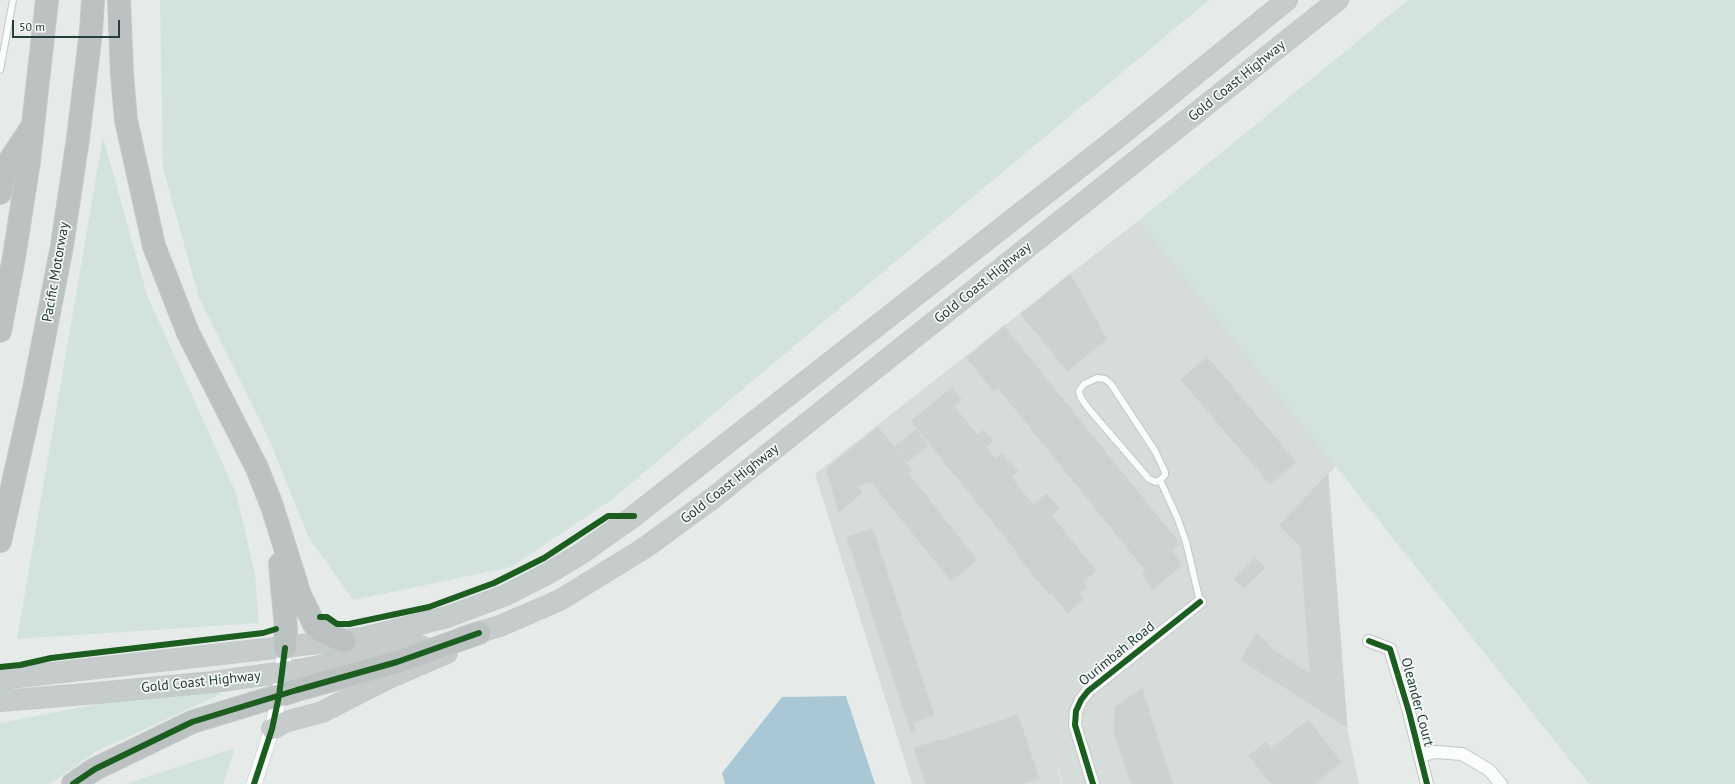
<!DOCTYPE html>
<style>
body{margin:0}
#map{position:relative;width:1735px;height:784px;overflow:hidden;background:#e6ebea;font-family:"PT Sans",sans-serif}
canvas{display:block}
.scale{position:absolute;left:12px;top:20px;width:108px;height:18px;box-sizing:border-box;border:2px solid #253d3b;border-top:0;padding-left:5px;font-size:12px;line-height:14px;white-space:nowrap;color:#253d3b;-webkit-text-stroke:3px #f5f9f8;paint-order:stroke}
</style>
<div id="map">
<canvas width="1735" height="784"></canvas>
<div class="scale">50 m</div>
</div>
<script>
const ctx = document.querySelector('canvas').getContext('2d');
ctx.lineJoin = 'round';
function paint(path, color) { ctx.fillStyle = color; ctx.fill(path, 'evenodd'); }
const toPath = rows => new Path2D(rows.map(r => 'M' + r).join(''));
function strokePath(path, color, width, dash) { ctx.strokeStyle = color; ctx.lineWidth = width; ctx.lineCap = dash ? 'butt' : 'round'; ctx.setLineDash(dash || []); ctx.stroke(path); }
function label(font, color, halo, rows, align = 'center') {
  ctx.font = font + ' "PT Sans",sans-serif'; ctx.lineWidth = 3.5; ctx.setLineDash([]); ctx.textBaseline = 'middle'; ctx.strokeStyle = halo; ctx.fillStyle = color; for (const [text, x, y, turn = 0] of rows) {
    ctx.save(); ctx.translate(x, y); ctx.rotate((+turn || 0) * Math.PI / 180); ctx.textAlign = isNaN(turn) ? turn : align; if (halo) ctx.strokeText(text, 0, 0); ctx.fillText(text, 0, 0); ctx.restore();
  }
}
paint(toPath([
 [1139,220,1336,466,1328,474,1347,727,1359,784,1063,784,1052,751,1062,784,912,784,815,474]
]), '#d5dcda');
paint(toPath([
 [160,0,1209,0,769,367,610,501,511,567,353,600,308,536,268,437,199,298,163,168],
 [1408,0,1735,0,1735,784,1589,784,1139,220],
 [103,137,147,295,236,493,255,574,259,623,17,639],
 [213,682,221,694,95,752,50,784,0,784,0,723],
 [235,748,223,784,125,784]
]), '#d1e3da');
paint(toPath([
 [846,696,875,784,725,784,722,773,782,697]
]), '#aac7d6');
const building = toPath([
 [1070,274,1107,339,1067,371,1021,314,1070,274],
 [1004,326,1032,361,993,391,967,358,1004,326],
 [1207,357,1296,462,1270,484,1181,380,1207,357],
 [1032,361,1180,544,1146,571,998,388,1032,361],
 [952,388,962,400,954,406,977,435,984,430,993,441,986,447,995,459,1002,453,1008,461,1009,460,1018,471,1011,477,1033,505,1047,494,1059,509,1051,515,1096,571,1083,582,1087,587,1079,593,1084,599,1068,613,1052,593,1050,595,1016,554,1018,553,911,421,952,388],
 [878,427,912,470,881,494,872,482,860,485,858,487,862,493,839,512,826,469,878,427],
 [916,430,928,446,907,462,895,446,916,430],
 [908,473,977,560,951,581,881,494,908,473],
 [1328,474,1347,727,1241,660,1256,634,1269,644,1268,646,1310,674,1301,547,1279,525,1328,474],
 [873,529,934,715,913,723,916,731,911,732,847,537,873,529],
 [1172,550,1179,560,1181,566,1153,589,1142,575,1172,550],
 [1255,557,1265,568,1244,588,1234,579,1255,557],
 [1142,688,1169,774,1173,784,1131,784,1114,732,1115,708,1142,688],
 [1018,715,1039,779,1022,784,926,784,914,748,941,739,941,741,1018,715],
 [1308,720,1341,762,1314,784,1271,784,1249,756,1266,742,1271,749,1308,720]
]);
paint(building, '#cdd2d1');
strokePath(building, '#cfd4d3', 1);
const service = toPath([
 [0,70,13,0],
 [1160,480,1156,482,1149,479,1088,408,1081,398,1079,392,1080,389,1084,384,1097,378,1105,379,1111,384,1155,451,1165,472,1165,475,1160,480,1177,517,1186,542,1200,602]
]);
const minor = toPath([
 [1369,641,1390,649,1409,712,1427,784],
 [1420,756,1435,752,1462,754,1489,770,1501,784],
 [1093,784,1075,725,1076,711,1081,700,1088,691,1200,602]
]);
const tertiary = toPath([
 [254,784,272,729,279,696,285,648]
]);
const trunk = toPath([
 [463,637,500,626,560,600,643,549,713,498,1338,0],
 [0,679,363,638,447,617,506,595,547,574,582,553,634,516,1122,134,1287,0],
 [0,701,86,694,213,682,299,670,421,646],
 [272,729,285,722,322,712,389,678,447,653]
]);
const motorway = toPath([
 [119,0,122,75,126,120,154,246,188,333,257,468,272,506,300,595,314,624,321,631,331,636,345,641],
 [0,193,6,166,32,127],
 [0,331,14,257,29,161,47,0],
 [0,541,33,394,62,246,78,138,91,31,93,0],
 [280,564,286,628,285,648],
 [73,784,95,769,192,722,297,690,397,662,479,633]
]);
strokePath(service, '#c3c8c7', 8);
strokePath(minor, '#c3c8c7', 14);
strokePath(tertiary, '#c3c8c7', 16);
strokePath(trunk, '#c2cac9', 22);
strokePath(motorway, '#c2cac9', 24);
strokePath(service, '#fbfcfc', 6);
strokePath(minor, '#fbfcfc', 12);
strokePath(tertiary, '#fbfcfc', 15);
strokePath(trunk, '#c6cccc', 20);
strokePath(motorway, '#bcc2c2', 22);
strokePath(toPath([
 [320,617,327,617,337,624,349,624,429,607,494,583,544,558,608,516,634,516],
 [1369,641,1390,649,1409,712,1427,784],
 [0,667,20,665,51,658,263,633,276,629],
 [73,784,95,769,192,722,297,690,397,662,479,633],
 [254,784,272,729,279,696,285,648],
 [1093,784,1075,725,1076,711,1081,700,1088,691,1200,602]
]), '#1b5e20', 6);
label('14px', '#253d3b', '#f5f9f8', [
 ["Gold Coast Highway",1237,81,-39],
 ["Pacific Motorway",56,272,-80],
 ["Gold Coast Highway",983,283,-39],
 ["Gold Coast Highway",730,484,-38],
 ["Ourimbah Road",1117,654,-39],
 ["Gold Coast Highway",201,682,-6],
 ["Oleander Court",1417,702,75]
]);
</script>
